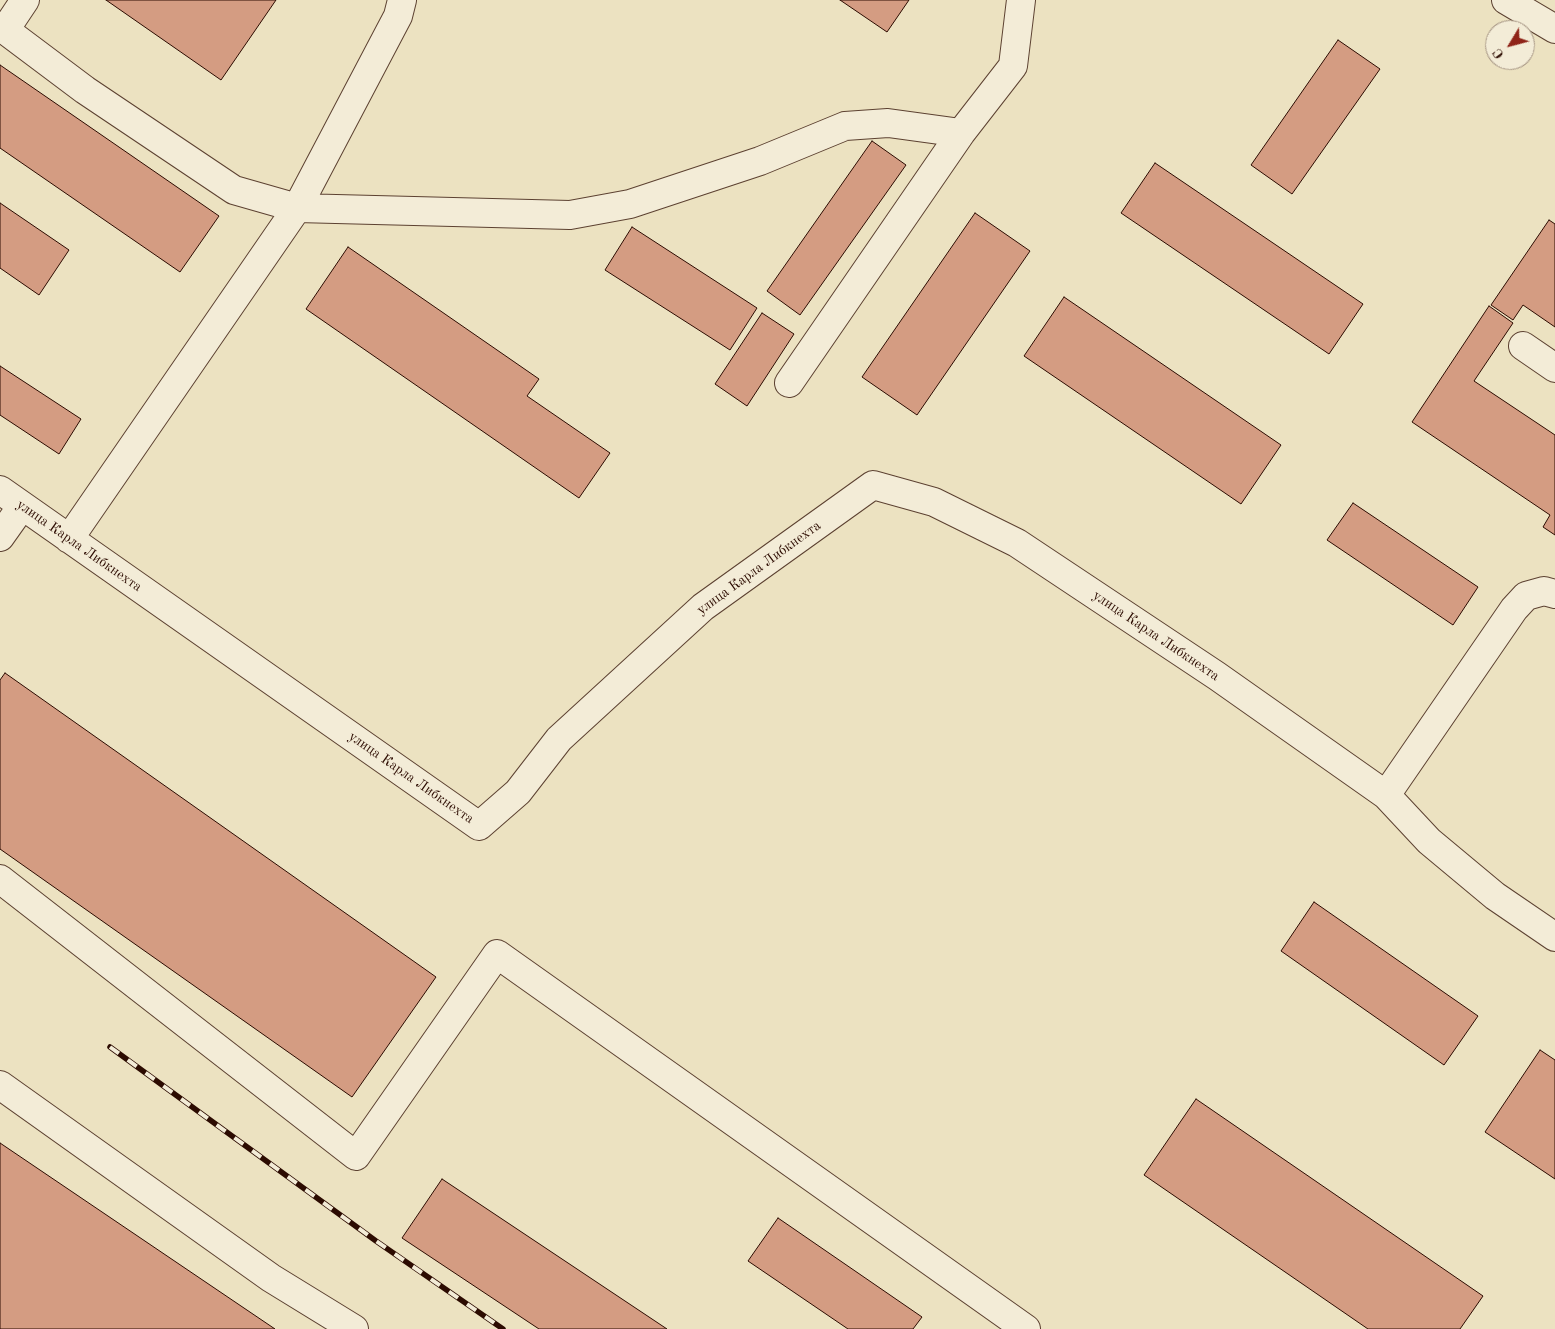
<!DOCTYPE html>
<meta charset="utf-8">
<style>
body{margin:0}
#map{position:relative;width:1555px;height:1329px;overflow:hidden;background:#ece2c1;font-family:"Old Standard TT",serif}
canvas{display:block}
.north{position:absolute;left:1485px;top:20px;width:50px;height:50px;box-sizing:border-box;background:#f3ecd7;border:1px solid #a39281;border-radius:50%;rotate:233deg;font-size:14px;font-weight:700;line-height:20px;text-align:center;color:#2c0b01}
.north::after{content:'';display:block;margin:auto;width:18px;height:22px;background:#8f2418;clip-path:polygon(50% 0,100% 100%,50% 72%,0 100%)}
</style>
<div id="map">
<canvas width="1555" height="1329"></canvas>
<div class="north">С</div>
</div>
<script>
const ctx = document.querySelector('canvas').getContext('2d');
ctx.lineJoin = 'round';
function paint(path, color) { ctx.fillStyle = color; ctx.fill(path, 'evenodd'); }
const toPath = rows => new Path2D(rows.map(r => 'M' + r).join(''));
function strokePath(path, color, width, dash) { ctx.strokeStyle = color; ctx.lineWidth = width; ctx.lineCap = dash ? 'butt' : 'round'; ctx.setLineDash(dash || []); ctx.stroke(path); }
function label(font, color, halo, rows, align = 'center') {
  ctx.font = font + ' "Old Standard TT",serif'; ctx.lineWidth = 4.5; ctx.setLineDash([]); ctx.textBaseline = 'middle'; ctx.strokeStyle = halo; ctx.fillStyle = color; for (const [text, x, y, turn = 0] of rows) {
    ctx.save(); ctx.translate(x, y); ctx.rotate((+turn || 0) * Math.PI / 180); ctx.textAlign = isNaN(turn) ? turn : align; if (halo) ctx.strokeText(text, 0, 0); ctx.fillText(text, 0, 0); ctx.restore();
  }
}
const building = toPath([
 [106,0,276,0,221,80,106,0],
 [840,0,909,0,887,32,840,0],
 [1338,40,1380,69,1292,194,1251,165,1338,40],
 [0,65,219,216,180,272,0,148,0,65],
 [872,141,906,165,800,315,767,291,872,141],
 [1155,163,1363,304,1329,354,1121,213,1155,163],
 [0,203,69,250,39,295,0,268,0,203],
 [975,213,1030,251,917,415,862,377,975,213],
 [1549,220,1555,224,1555,327,1523,305,1513,320,1491,305,1549,220],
 [632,227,757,308,730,350,605,270,632,227],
 [348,247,539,379,527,396,610,453,579,498,306,309,348,247],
 [1064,297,1281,445,1241,504,1024,356,1064,297],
 [1489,306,1513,323,1474,381,1555,435,1555,535,1543,527,1550,515,1412,422,1489,306],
 [762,313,794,334,747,406,715,384,762,313],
 [0,366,81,419,59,454,0,415,0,366],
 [1353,503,1478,587,1453,625,1327,540,1353,503],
 [5,673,436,977,352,1097,0,849,0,680,5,673],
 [1314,902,1478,1016,1444,1065,1281,951,1314,902],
 [1540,1050,1555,1060,1555,1179,1485,1132,1540,1050],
 [1196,1099,1483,1296,1460,1329,1368,1329,1144,1175,1196,1099],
 [0,1143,275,1329,0,1329,0,1143],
 [442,1179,667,1329,539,1329,402,1238,442,1179],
 [778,1218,922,1317,913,1329,848,1329,748,1261,778,1218]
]);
paint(building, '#d49c82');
strokePath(building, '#2c0b01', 1);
const minor = toPath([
 [25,0,5,30,85,90,234,190,297,208,570,215,630,204,760,161,845,126,888,123,961,133],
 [1506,0,1555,29],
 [1523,346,1555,368],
 [789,383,961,133,1013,66,1021,0],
 [0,490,479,826,518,792,559,739,703,607,873,485,934,502,1017,543,1217,676,1386,795,1429,841,1495,896,1555,937],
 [0,537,22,506],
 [69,539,297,208,398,16,402,0],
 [1386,795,1514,609,1526,596,1544,591,1555,594],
 [0,879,356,1156,497,954,1026,1329],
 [0,1085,271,1278,354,1329]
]);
strokePath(minor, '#5c4131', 30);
strokePath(minor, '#f3ecd7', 28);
const rail = toPath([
 [110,1047,376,1241,503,1329]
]);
strokePath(rail, '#2c0b01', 5.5);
strokePath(rail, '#f3ecd7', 4, [11]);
label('14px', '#2c0b01', '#f3ecd7', [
 ["улица Карла Либкнехта",79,546,35],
 ["улица Карла Либкнехта",759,568,-36],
 ["улица Карла Либкнехта",1156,636,34],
 ["улица Карла Либкнехта",411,778,35]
]);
</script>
